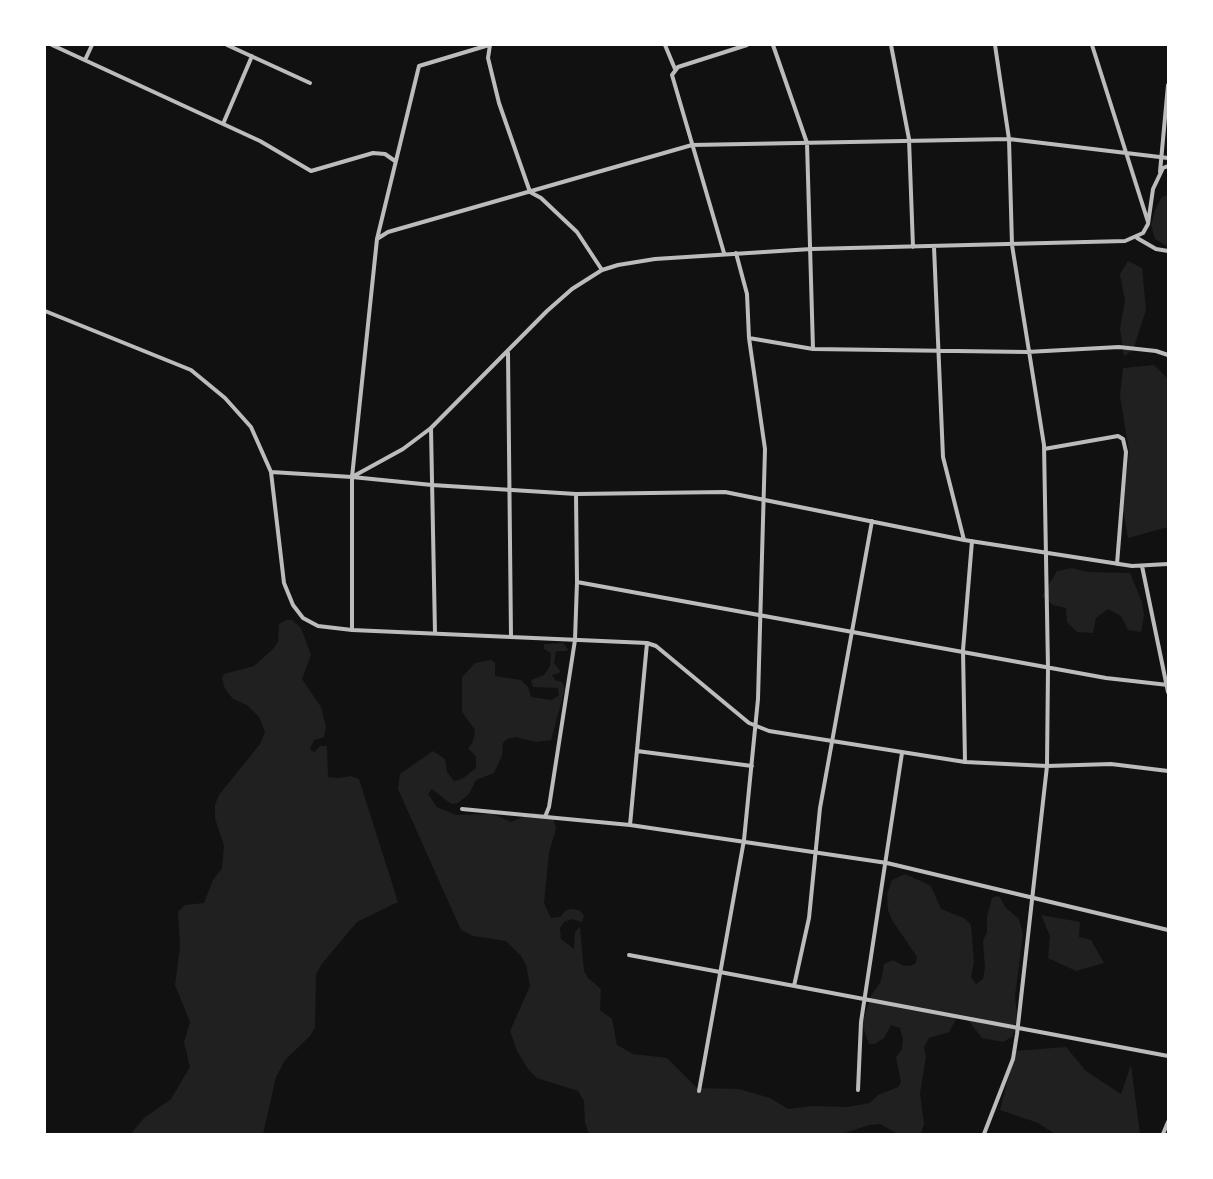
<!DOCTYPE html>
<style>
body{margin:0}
#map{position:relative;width:1213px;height:1179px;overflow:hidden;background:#111;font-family:"IBM Plex Sans",sans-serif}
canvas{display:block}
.frame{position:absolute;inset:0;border:46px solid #fff;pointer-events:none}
</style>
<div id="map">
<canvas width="1213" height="1179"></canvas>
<div class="frame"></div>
</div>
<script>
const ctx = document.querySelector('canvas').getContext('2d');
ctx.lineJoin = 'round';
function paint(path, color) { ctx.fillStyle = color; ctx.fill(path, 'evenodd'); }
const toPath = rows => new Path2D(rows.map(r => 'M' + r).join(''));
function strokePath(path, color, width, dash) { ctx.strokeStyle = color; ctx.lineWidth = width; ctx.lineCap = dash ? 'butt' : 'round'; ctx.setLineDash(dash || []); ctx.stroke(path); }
paint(toPath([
 [1168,195,1168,247,1155,239,1151,225,1155,210,1162,197],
 [1128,261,1142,268,1146,310,1133,350,1124,356,1120,329,1125,301,1120,274],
 [1154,365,1168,379,1168,527,1128,538,1123,509,1129,451,1120,396,1123,368],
 [1072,568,1087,572,1130,573,1142,602,1144,616,1141,632,1128,630,1121,616,1108,609,1096,618,1093,633,1077,632,1067,622,1066,608,1053,605,1042,596,1057,571],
 [286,620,292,620,301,628,311,655,302,679,321,707,326,727,324,737,314,740,310,749,314,752,320,746,327,746,328,777,339,778,351,776,359,779,398,902,357,922,321,965,316,974,315,1027,310,1036,285,1060,276,1077,263,1134,131,1134,144,1118,171,1099,190,1067,184,1042,190,1022,175,985,180,947,178,912,185,905,204,903,213,880,222,868,224,846,215,818,215,805,219,795,260,744,265,732,259,717,247,705,233,699,225,689,222,678,224,674,254,666,273,649,278,642,279,624],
 [563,643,568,649,567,651,556,651,554,663,561,672,552,675,555,680,562,682,565,689,551,740,536,742,516,737,507,739,503,743,502,756,494,773,476,780,469,794,458,803,451,804,432,789,428,794,437,807,456,815,493,814,511,822,534,813,549,814,553,817,556,829,549,852,544,903,551,918,560,917,565,911,571,909,579,910,584,915,582,922,571,919,564,922,560,928,561,939,574,949,575,932,580,927,584,971,588,978,601,989,600,1010,612,1019,617,1045,633,1054,667,1058,697,1088,739,1089,770,1098,788,1109,813,1106,847,1107,870,1103,878,1095,898,1087,901,1082,896,1057,902,1049,903,1039,900,1028,891,1025,884,1038,875,1044,869,1044,862,1024,871,996,881,981,884,964,893,960,902,965,911,966,916,963,917,957,892,920,888,910,887,894,892,880,905,874,927,884,931,886,941,909,964,918,971,925,974,962,971,977,976,984,983,979,985,968,983,941,987,932,987,917,992,898,996,896,1000,897,1005,907,1019,919,1023,934,1015,996,1017,1016,1013,1036,1003,1042,982,1038,967,1019,961,1017,956,1019,949,1032,929,1038,924,1047,926,1057,920,1093,924,1124,921,1133,898,1134,880,1124,869,1125,842,1134,589,1134,585,1123,584,1101,578,1091,537,1078,528,1069,517,1051,510,1031,530,986,526,965,521,956,506,941,473,936,461,930,398,789,400,774,433,751,445,759,447,772,454,781,462,779,476,768,476,756,468,749,473,741,475,730,462,712,462,677,475,663,491,660,495,663,495,676,521,680,528,687,531,697,552,700,559,695,558,688,533,687,531,680,544,675,550,666,551,653,544,649,544,644],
 [1041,915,1080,922,1079,937,1091,940,1104,963,1076,971,1048,958,1050,936],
 [1066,1047,1086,1071,1121,1094,1131,1065,1140,1134,1055,1134,1038,1123,1000,1110,1015,1051]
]), '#202020');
strokePath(toPath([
 [52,45,260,141,311,171,373,153,385,154,395,161],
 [227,45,310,83],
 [490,45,488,58,499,103,530,192,541,198,577,232,602,270],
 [665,45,675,69],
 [773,45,807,143,813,349],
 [891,45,909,139,913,247],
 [1092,45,1148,222],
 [85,60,92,45],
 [223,124,252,56],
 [1160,172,1168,85],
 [1137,238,1156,249,1168,251],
 [377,239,388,232,692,145,1009,139,1168,158],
 [934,247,943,457,964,540],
 [724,253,672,75,678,67,747,45],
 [45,311,191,370,225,398,251,427,271,472,284,583,293,605,303,618,318,626,352,630,647,643,656,646,749,723,769,731,965,762,1047,766,1111,764,1168,771],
 [749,338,813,349,1027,352,1119,347,1156,351,1168,355],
 [508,353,511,637],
 [431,429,435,633],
 [1044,449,1118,436,1123,439,1126,452,1117,564],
 [271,472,352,477,403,449,431,428,547,311,572,289,602,270,618,265,655,259,811,249,1125,241,1143,233,1148,224,1153,189,1163,168,1168,166],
 [352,477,432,485,576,494,725,492,964,540,1132,566,1168,564],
 [1142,566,1168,692],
 [577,582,1106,678,1168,685],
 [352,630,352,477,377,239,419,66,489,45],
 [637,751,752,766],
 [965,762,963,650,972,541],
 [462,809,630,825,887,863,1168,930],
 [545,817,549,807,575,640,577,582,576,494],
 [630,825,647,643],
 [629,955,1168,1056],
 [794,986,809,918,820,808,872,521],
 [858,1090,861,1022,902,753],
 [699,1091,744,840,758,699,765,449,749,338,747,294,736,253],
 [984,1134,1013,1059,1017,1034,1047,766,1048,668,1044,445,1012,245,1009,139,995,45],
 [1163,1134,1168,1122]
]), '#bcbcbc', 4);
</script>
